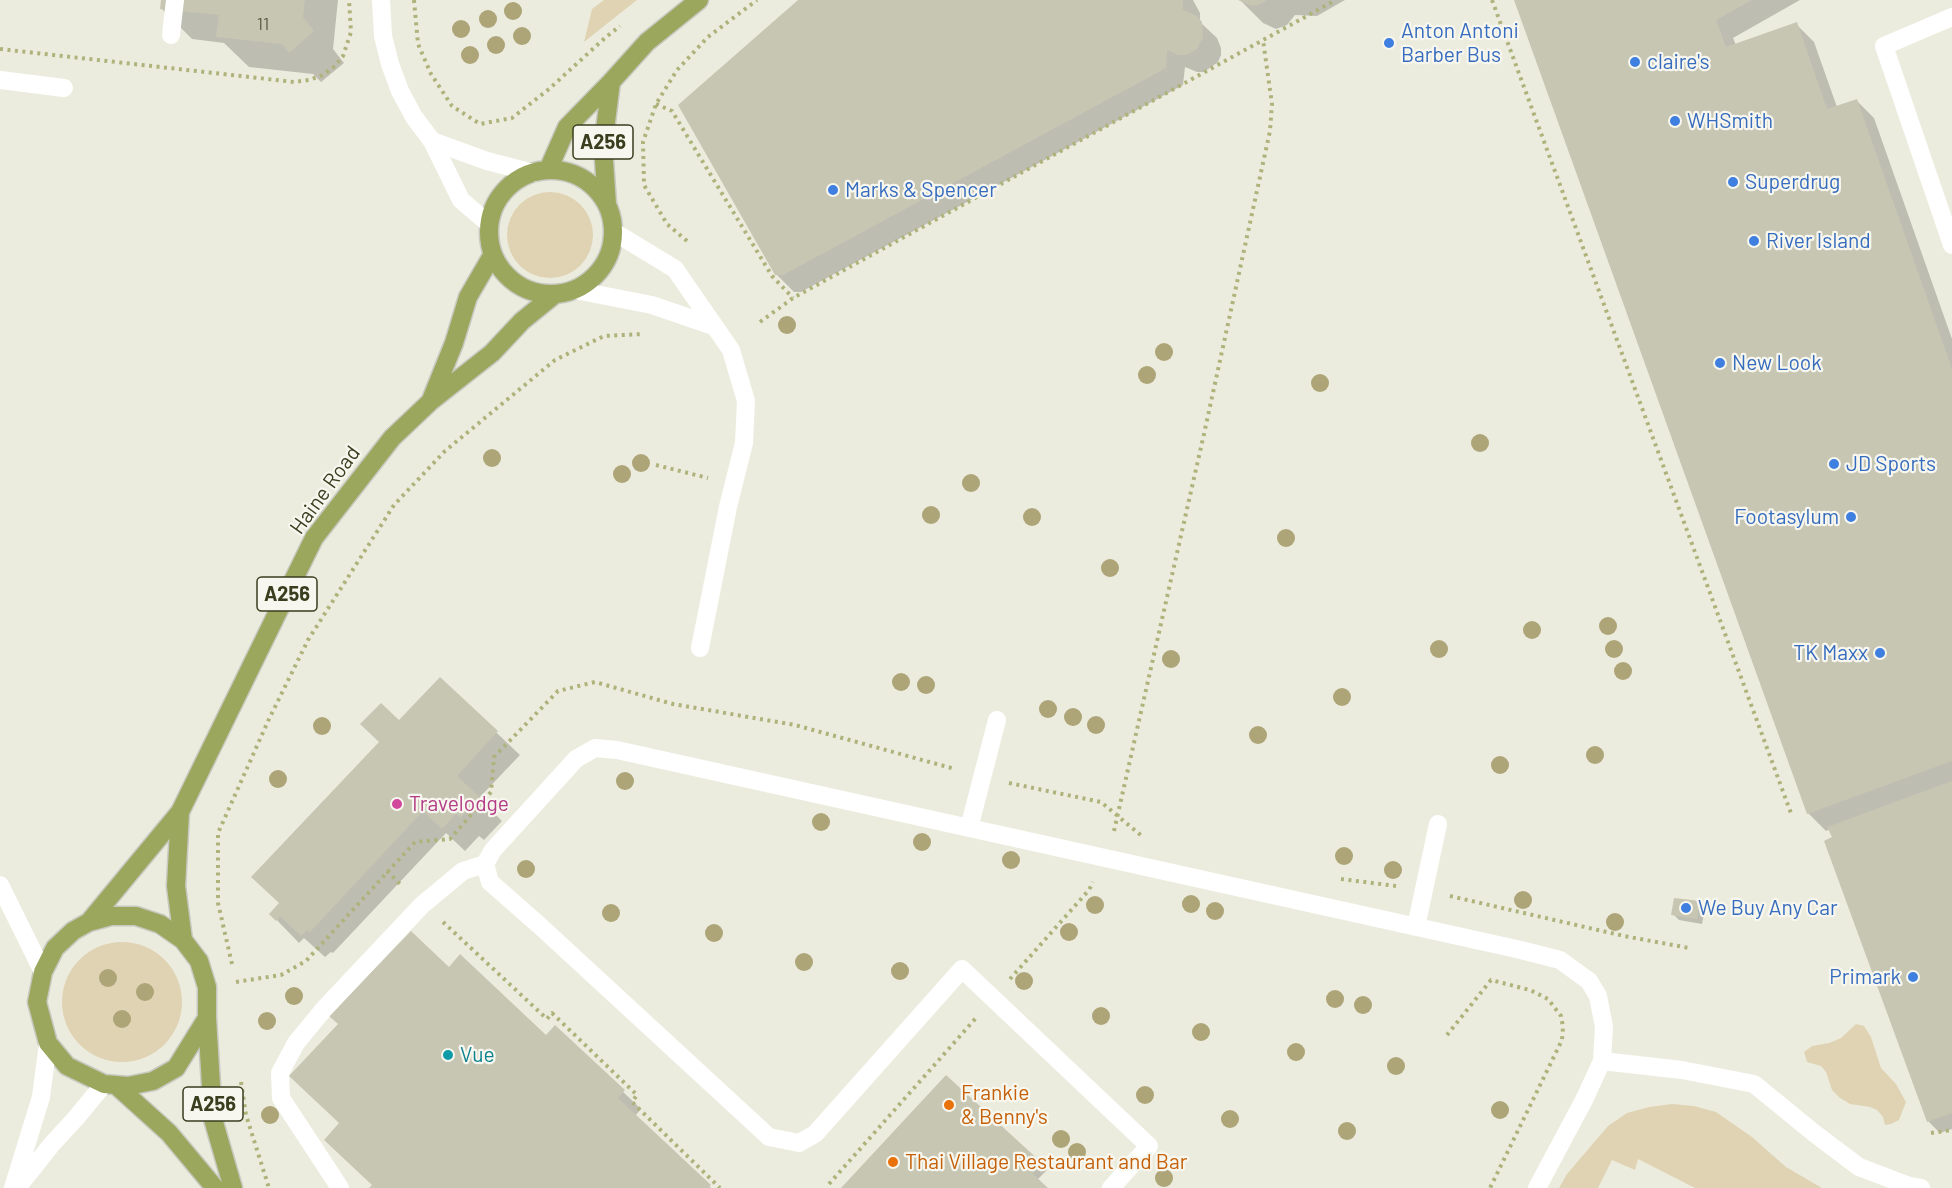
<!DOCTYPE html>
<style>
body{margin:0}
canvas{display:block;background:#ececde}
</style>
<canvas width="1952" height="1188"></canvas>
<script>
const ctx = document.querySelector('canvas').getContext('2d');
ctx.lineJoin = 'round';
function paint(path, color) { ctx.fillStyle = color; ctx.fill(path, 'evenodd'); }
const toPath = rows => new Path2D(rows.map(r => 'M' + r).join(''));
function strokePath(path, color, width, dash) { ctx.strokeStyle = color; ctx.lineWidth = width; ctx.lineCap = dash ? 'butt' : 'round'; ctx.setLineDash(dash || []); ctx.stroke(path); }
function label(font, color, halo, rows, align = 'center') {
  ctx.font = font + ' Barlow,sans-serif'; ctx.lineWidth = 4.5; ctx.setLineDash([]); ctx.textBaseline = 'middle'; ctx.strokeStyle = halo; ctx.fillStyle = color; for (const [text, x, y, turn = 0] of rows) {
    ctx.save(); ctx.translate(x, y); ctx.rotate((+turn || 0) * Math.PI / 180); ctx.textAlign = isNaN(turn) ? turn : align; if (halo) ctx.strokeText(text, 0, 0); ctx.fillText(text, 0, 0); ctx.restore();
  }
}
paint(toPath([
 [604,0,637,0,584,42,592,9],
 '507 235a43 43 0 1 1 86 0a43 43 0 1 1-86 0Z',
 '62 1002a60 60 0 1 1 120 0a60 60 0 1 1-120 0Z',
 [1856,1024,1864,1026,1871,1037,1881,1068,1896,1084,1906,1102,1899,1120,1891,1124,1885,1125,1883,1117,1877,1110,1870,1107,1850,1104,1840,1098,1832,1090,1826,1072,1821,1066,1807,1062,1804,1052,1812,1046,1829,1043,1841,1038],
 [1672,1104,1694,1106,1716,1112,1752,1137,1786,1167,1822,1188,1695,1188,1638,1159,1635,1170,1612,1160,1598,1188,1559,1188,1567,1174,1608,1126,1627,1113,1649,1107]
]), '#e0d3b4');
paint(toPath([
 [162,0,338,0,333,49,344,63,321,82,313,74,249,67,224,43,192,39,161,8],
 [800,0,1193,0,1200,13,1200,22,1217,38,1221,48,1221,55,1218,62,1204,72,1197,72,1185,67,1183,85,801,292,794,292,776,274],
 [1240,0,1345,0,1317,16,1295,15,1287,25,1276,29,1263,23],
 [1515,0,1800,0,1733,38,1736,45,1796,24,1814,42,1837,107,1856,100,1874,118,1952,339,1952,1129,1940,1133,1928,1121,1830,829,1826,831,1808,813],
 [440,679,520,755,479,798,502,821,484,840,479,836,465,851,446,833,333,953,331,952,325,957,304,938,299,943,271,914,281,904,399,722],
 [1699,903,1705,908,1702,924,1679,920,1673,914],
 [449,969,546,1037,555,1027,641,1109,635,1116,711,1188,371,1188,374,1186,341,1124],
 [946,1077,1047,1170,1037,1180,1045,1188,843,1188]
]), '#0003');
paint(toPath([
 [161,0,305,0,303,17,314,31,289,53,282,44,216,37,219,15,160,9],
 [798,0,1183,0,1183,10,1197,16,1202,22,1203,37,1197,49,1186,55,1178,55,1167,50,1166,68,783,275,775,275,678,105],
 [1238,0,1267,0,1258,5,1252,6],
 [1514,0,1752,0,1716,20,1726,47,1797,22,1827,109,1857,99,1952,369,1952,761,1807,814],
 [440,677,498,731,457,776,480,797,460,818,456,814,442,829,423,811,310,932,307,930,301,936,280,916,276,921,269,914,279,903,251,877,379,742,360,724,381,703,399,720],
 [1952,781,1952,1113,1927,1122,1824,841,1832,837,1827,827],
 [1674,898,1700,901,1697,919,1671,915],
 [411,931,449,967,460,954,546,1035,555,1025,625,1090,618,1098,711,1185,708,1188,369,1188,372,1185,324,1140,339,1123,289,1076,338,1024,329,1016],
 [946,1075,1042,1163,1033,1174,1048,1188,841,1188]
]), '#c7c6b3');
const major = toPath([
 '489 232a62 62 0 1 1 124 0a62 62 0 1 1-124 0Z',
 [548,170,567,127,611,82,647,42,699,0],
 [607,204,603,146,611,82],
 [431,400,454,343,468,297,493,254],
 [180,812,176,886,183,940],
 [89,922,180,812,314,538,392,438,431,401,492,353,522,321,554,295],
 [207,1018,176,1068,153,1081,128,1086,104,1084,67,1066,48,1043,37,1002,43,972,55,948,73,931,89,922,111,916,136,916,160,924,183,940,199,961,207,987,207,1018,213,1119,233,1188],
 [117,1086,169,1133,215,1188]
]);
strokePath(major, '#c8c9c0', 21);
strokePath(toPath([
 [414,0,418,44,431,74,452,106,480,124,512,118,549,89,606,37,620,26],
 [1492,0,1792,816],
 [0,49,294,82,309,80,323,75,335,66,343,56,351,32,349,0],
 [656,104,672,111,772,276,793,298],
 [687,241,667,224,644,185,643,142,656,104,677,70,708,37,757,0],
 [760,322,793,298,1336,0],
 [656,465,708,478],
 [1009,783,1101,802,1143,837],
 [1114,831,1204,434,1270,131,1272,104,1263,40],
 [387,871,402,886],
 [1341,879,1396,886],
 [1450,896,1624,936,1689,948],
 [443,922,547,1019,552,1013,637,1095,632,1102,720,1188],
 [232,964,218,903,218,833,269,719,308,640,394,505,445,451,555,360,604,336,644,334],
 [1010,979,1089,890,1093,882],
 [236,982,281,975,306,961,415,842,450,839,491,792,494,757,558,691,595,682,673,704,795,725,955,769],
 [1447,1035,1491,980,1530,990,1548,999,1561,1016,1563,1027,1562,1040,1490,1188],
 [241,1082,246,1115,269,1188],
 [1931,1133,1952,1130],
 [829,1184,976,1018]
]), '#adb37b', 4, [3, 4.5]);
strokePath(toPath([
 [381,0,383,36,390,64,400,91,414,117,432,141,461,200,489,224],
 [1952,17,1884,46,1952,245],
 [171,35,175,0],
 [0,80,64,88],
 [432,141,487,161,533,173],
 [614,232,675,269,731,350,746,401,744,443,728,507,700,648],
 [575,290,652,305,713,326],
 [969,828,997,720],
 [0,885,43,972],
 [1416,927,1438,824],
 [1602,1061,1682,1070,1754,1084,1814,1133,1859,1167,1909,1186,1921,1188],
 [13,1188,41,1097,48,1043],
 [17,1188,52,1144,76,1118,104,1084],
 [340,1188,281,1098,280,1073,296,1043,324,1009,422,905,463,871,485,864],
 [1111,1188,1149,1146,962,969,815,1134,799,1143,769,1137,539,925,490,882,485,864,493,850,576,759,595,748,617,750,1521,950,1560,960,1589,981,1598,996,1604,1027,1602,1061,1584,1100,1537,1188]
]), '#fff', 18);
strokePath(major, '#9ba75d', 18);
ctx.fillStyle = '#ada477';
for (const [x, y] of [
 [513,11],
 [488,19],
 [461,29],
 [522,36],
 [496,45],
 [470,55],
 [787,325],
 [1164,352],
 [1147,375],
 [1320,383],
 [1480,443],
 [492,458],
 [641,463],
 [622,474],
 [971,483],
 [931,515],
 [1032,517],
 [1286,538],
 [1110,568],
 [1608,626],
 [1532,630],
 [1439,649],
 [1614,649],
 [1171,659],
 [1623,671],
 [901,682],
 [926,685],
 [1342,697],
 [1048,709],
 [1073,717],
 [1096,725],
 [322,726],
 [1258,735],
 [1595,755],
 [1500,765],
 [278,779],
 [625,781],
 [821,822],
 [922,842],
 [1344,856],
 [1011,860],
 [526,869],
 [1393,870],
 [1523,900],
 [1191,904],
 [1095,905],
 [1215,911],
 [611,913],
 [1615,922],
 [1069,932],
 [714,933],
 [804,962],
 [900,971],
 [108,978],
 [1024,981],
 [145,992],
 [294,996],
 [1335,999],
 [1363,1005],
 [1101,1016],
 [122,1019],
 [267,1021],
 [1201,1032],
 [1296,1052],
 [1396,1066],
 [1145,1095],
 [1500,1110],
 [270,1115],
 [1230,1119],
 [1347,1131],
 [1061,1139],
 [1077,1152],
 [1164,1178]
]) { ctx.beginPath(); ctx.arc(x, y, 9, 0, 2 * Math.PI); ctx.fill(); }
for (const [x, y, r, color] of [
 [1389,43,6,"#3f7fe0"],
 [1635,62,6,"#3f7fe0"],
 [1675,121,6,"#3f7fe0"],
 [1733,182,6,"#3f7fe0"],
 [833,190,6,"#3f7fe0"],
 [1754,241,6,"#3f7fe0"],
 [1720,363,6,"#3f7fe0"],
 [1834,464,6,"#3f7fe0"],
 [1851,517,6,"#3f7fe0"],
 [1880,653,6,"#3f7fe0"],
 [397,804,6,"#d1479c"],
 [1686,908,6,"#3f7fe0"],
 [1913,977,6,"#3f7fe0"],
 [448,1055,6,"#0f9aa8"],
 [949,1105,6,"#e8710a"],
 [893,1162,6,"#e8710a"]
]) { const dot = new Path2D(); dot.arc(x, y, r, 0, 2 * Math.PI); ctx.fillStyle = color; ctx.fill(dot); strokePath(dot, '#f8f7ef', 2); }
label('18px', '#5c6043', null, [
 ["11",263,24]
]);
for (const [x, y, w] of [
 [603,142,60],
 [287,594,60],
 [213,1104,60]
]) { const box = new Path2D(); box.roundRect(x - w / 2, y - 17, w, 34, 4.5); ctx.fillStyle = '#f8f7ef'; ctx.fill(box); strokePath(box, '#393e1e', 1.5); }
label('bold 20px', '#393e1e', null, [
 ["A256",603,142],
 ["A256",287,594],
 ["A256",213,1104]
]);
label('21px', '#366cbe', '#f8f7ef', [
 ["Anton Antoni",1401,31],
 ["Barber Bus",1401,55],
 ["claire's",1647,62],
 ["WHSmith",1687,121],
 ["Superdrug",1745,182],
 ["Marks & Spencer",845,190],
 ["River Island",1766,241],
 ["New Look",1732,363],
 ["JD Sports",1846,464],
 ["Footasylum",1839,517,"right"],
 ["TK Maxx",1868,653,"right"],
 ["We Buy Any Car",1698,908],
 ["Primark",1901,977,"right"]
], 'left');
label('21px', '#393e1e', '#f8f7ef', [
 ["Haine Road",325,490,-54]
]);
label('21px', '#b23c85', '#f8f7ef', [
 ["Travelodge",409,804]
], 'left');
label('21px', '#0d838f', '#f8f7ef', [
 ["Vue",460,1055]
], 'left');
label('21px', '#c56008', '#f8f7ef', [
 ["Frankie",961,1093],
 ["& Benny's",961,1117],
 ["Thai Village Restaurant and Bar",905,1162]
], 'left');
</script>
